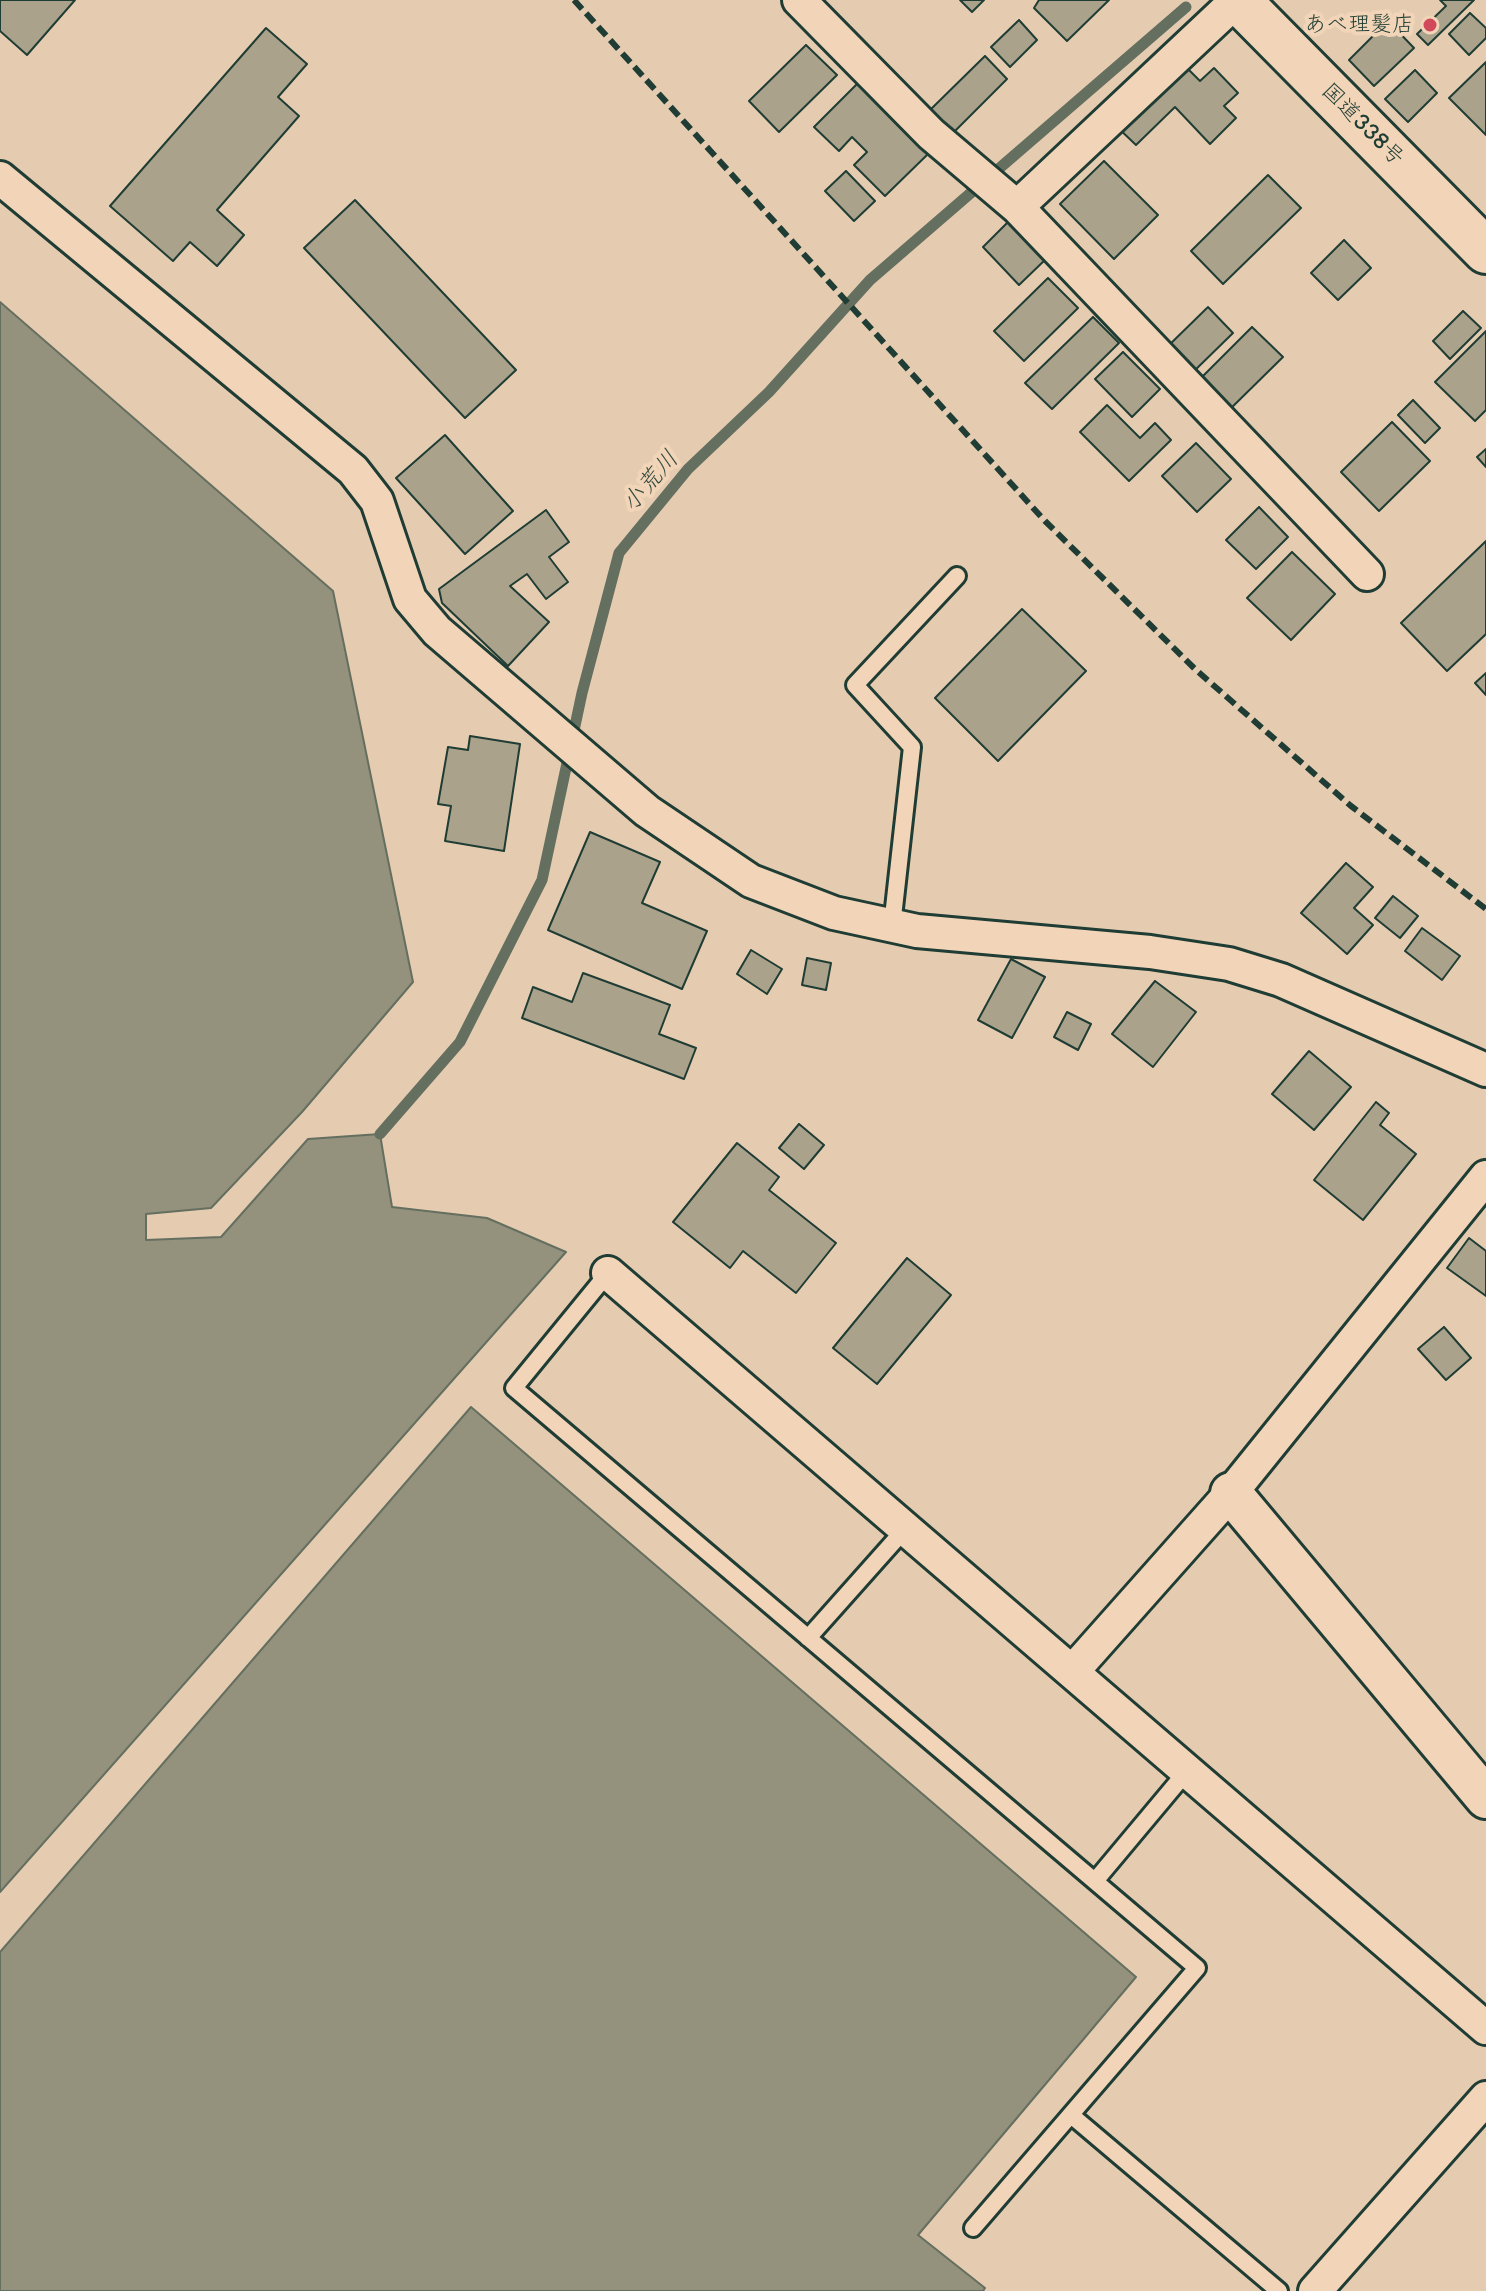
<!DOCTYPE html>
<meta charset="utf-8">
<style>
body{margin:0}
canvas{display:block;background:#e5ccb0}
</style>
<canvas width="1486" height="2291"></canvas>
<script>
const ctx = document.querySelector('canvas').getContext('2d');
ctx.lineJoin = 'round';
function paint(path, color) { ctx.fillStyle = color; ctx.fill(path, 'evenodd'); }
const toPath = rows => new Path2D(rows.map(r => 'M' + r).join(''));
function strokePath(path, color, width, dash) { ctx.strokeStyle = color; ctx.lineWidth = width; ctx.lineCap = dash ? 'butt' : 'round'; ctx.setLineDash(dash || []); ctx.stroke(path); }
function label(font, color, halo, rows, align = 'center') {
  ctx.font = font + ' "Balsamiq Sans","Klee One",sans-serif'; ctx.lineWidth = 8; ctx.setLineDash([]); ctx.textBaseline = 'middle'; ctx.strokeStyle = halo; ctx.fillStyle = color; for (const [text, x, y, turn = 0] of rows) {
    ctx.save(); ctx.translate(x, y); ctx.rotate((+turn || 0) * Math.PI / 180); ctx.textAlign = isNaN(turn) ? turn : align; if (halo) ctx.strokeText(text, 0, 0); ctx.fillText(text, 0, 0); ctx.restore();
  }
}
const water = toPath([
 [0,302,333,591,413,982,302,1112,211,1208,146,1214,146,1240,221,1237,308,1139,380,1134,392,1207,487,1218,566,1252,0,1892,0,302],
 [471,1407,1136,1977,918,2235,985,2288,983,2291,0,2291,0,1952,471,1407]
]);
paint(water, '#94917d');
strokePath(water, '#656f60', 2);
strokePath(toPath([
 [380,1134,460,1042,542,880,582,693,619,553,688,469,769,392,870,280,1186,7]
]), '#656f60', 11);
const building = toPath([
 [0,0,75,0,27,55,0,31,0,0],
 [960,0,984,0,972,12,960,0],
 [1039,0,1109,0,1067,41,1034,8,1039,0],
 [1440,0,1474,0,1428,45,1417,34,1446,6,1440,0],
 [1470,13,1486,28,1486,38,1469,55,1449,34,1470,13],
 [1019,20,1037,40,1010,67,991,47,1019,20],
 [1388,21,1414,48,1374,86,1349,60,1388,21],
 [266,28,307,64,278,97,299,116,217,210,244,235,217,266,190,242,173,261,110,206,266,28],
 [806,45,837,75,779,132,749,101,806,45],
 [985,56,1007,79,951,135,928,112,985,56],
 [1180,61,1200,81,1214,68,1238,93,1224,106,1236,118,1210,144,1175,107,1136,145,1115,125,1180,61],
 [1486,62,1486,135,1449,98,1486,62],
 [1415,70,1437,93,1408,122,1385,99,1415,70],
 [858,83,928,154,885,196,854,165,867,152,852,137,839,151,814,127,858,83],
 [1104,161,1158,215,1114,259,1060,204,1104,161],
 [846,171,875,201,854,221,825,191,846,171],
 [1268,175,1301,208,1223,284,1191,251,1268,175],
 [355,200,516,370,465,418,304,248,355,200],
 [1010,220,1047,258,1019,285,983,247,1010,220],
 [1344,240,1371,268,1338,300,1311,273,1344,240],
 [1048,278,1078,308,1024,361,994,331,1048,278],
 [1208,307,1233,333,1188,377,1163,351,1208,307],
 [1463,311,1481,328,1450,359,1433,341,1463,311],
 [1093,317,1119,343,1052,409,1025,383,1093,317],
 [1252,327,1283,357,1221,418,1191,388,1252,327],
 [1486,331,1486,410,1475,421,1435,382,1486,331],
 [1123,352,1160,389,1132,417,1095,379,1123,352],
 [1413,400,1440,428,1425,443,1398,415,1413,400],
 [1107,405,1140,438,1155,423,1171,440,1129,481,1080,432,1107,405],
 [1392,422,1430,461,1379,511,1341,472,1392,422],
 [445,435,513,511,465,554,396,478,445,435],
 [1196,443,1231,479,1197,512,1162,476,1196,443],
 [1486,449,1486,467,1477,457,1486,449],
 [1259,507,1288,537,1256,569,1226,540,1259,507],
 [546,510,569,542,549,557,568,582,546,599,527,574,510,586,549,622,508,666,442,603,439,589,546,510],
 [1486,541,1486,634,1447,671,1401,623,1486,541],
 [1292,552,1335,594,1291,640,1247,598,1292,552],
 [1022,609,1086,671,998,761,935,698,1022,609],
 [1486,673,1486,695,1475,683,1486,673],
 [470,736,520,744,504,851,445,841,451,806,438,804,448,747,468,750,470,736],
 [590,832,660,862,642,903,707,931,682,989,548,930,590,832],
 [1346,863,1373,887,1354,908,1373,925,1347,954,1301,913,1346,863],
 [1393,896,1418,916,1400,938,1375,918,1393,896],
 [1422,928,1460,956,1442,980,1405,951,1422,928],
 [751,950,782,969,767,994,737,974,751,950],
 [807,958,831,963,826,990,802,985,807,958],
 [1011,959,1045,977,1012,1038,978,1020,1011,959],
 [583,973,670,1005,659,1034,696,1048,684,1079,522,1018,533,987,572,1002,583,973],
 [1155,981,1196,1012,1153,1067,1112,1034,1155,981],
 [1067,1012,1091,1024,1078,1050,1054,1037,1067,1012],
 [1309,1051,1351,1087,1314,1130,1272,1094,1309,1051],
 [1376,1102,1389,1113,1380,1125,1416,1154,1363,1220,1314,1180,1376,1102],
 [799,1124,824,1145,804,1169,779,1148,799,1124],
 [737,1143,779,1177,769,1190,836,1243,796,1293,743,1251,730,1268,673,1222,737,1143],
 [1469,1238,1486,1251,1486,1296,1447,1268,1469,1238],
 [907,1258,951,1295,877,1384,833,1348,907,1258],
 [1444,1327,1471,1358,1446,1380,1418,1349,1444,1327]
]);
paint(building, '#aba28b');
strokePath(building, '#1f3d34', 2);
const service = toPath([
 [892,926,912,747,855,685,957,576],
 [608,1273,514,1388,1197,1968,973,2228],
 [808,1638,905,1529],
 [1095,1881,1187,1771],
 [1071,2115,1279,2291]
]);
const minor = toPath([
 [799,0,931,134,1017,207,1367,574],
 [0,178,353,470,377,501,410,599,437,631,647,811,751,881,834,913,917,931,1150,952,1229,964,1281,980,1486,1070],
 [1017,207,1237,0],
 [608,1273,1486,2028],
 [1072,1672,1231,1493,1486,1177],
 [1315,2291,1486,2098]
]);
const tertiary = toPath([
 [1231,1493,1486,1798]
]);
const trunk = toPath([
 [1238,0,1486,251]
]);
strokePath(service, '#1f3d34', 22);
strokePath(minor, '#1f3d34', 38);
strokePath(tertiary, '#1f3d34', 46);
strokePath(trunk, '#1f3d34', 50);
strokePath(service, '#f2d5b8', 16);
strokePath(minor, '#f2d5b8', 32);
strokePath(tertiary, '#f2d5b8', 40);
strokePath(trunk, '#f2d5b8', 44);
strokePath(toPath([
 [574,0,1045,521,1195,669,1351,806,1486,909]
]), '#1f3d34', 6, [12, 6]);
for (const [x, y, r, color] of [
 [1430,25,8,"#d1495b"]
]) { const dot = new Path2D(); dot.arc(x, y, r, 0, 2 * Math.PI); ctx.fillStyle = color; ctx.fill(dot); strokePath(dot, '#f2d5b8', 3); }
label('22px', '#1f3d34', '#f2d5b8', [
 ["あべ理髪店",1414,25]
], 'right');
label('22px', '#1f3d34', '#f2d5b8', [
 ["国道338号",1362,125,45]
]);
label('italic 24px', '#314a3f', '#f2d5b8', [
 ["小荒川",651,482,-49]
]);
</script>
